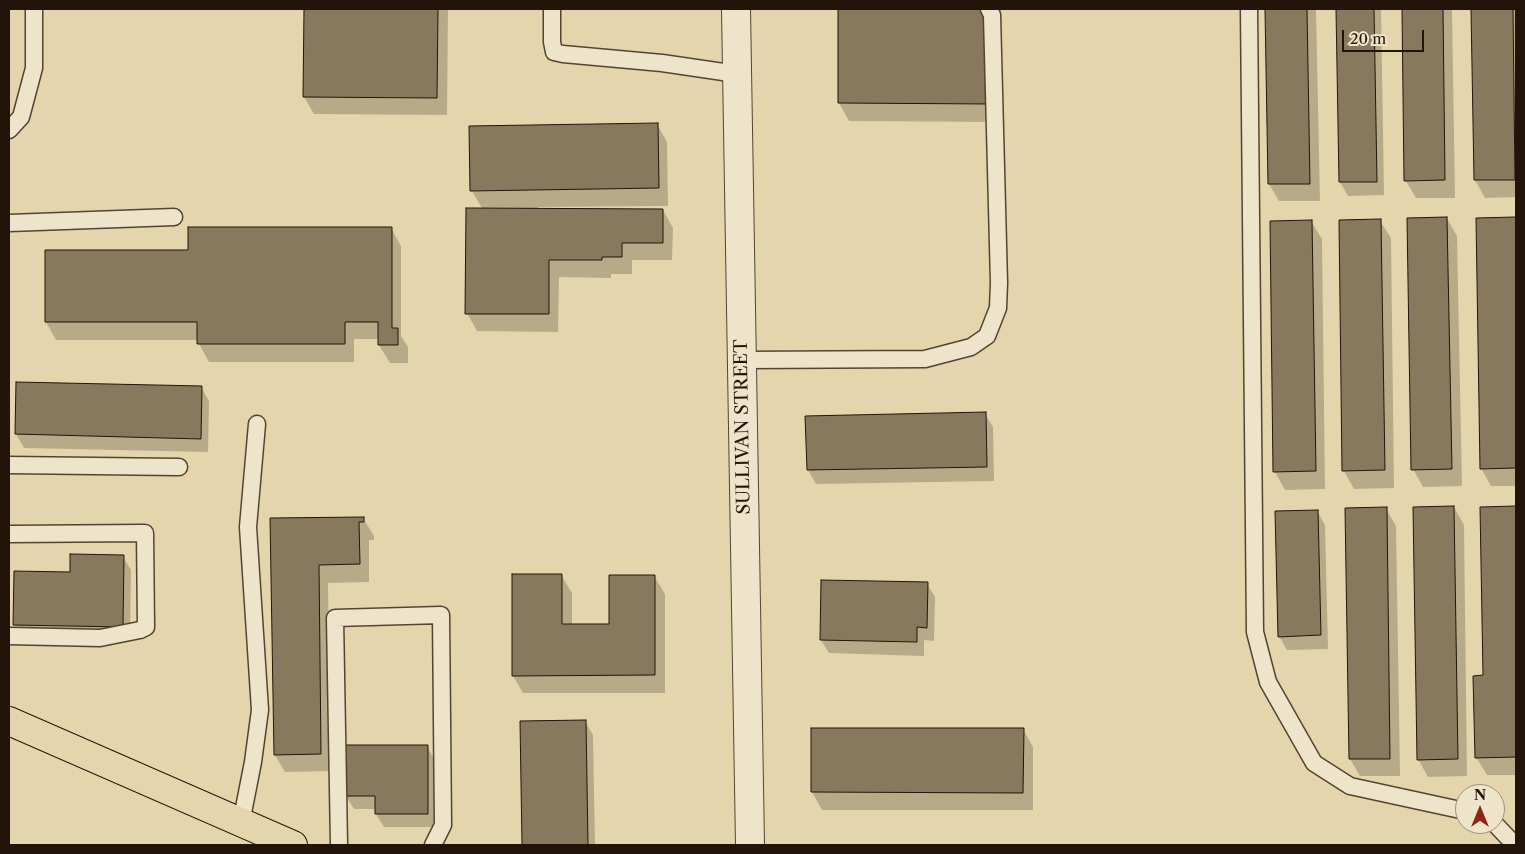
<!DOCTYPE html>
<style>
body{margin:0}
#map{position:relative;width:1525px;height:854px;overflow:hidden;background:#e5d5ac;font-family:"Libre Caslon Text",serif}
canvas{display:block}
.frame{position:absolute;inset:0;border:10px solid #221409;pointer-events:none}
.north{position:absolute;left:1455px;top:784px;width:50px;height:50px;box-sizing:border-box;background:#eee4c9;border:1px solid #9c917c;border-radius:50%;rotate:0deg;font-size:14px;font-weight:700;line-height:20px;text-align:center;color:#221409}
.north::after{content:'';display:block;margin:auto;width:18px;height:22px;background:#8f2418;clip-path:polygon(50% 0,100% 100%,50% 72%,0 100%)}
.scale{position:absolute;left:1342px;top:30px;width:82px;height:22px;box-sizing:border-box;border:2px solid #221409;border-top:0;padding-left:6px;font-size:15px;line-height:18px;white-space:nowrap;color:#221409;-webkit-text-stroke:4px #eee4c9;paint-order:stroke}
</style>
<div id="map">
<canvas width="1525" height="854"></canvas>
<div class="frame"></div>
<div class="north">N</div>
<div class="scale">20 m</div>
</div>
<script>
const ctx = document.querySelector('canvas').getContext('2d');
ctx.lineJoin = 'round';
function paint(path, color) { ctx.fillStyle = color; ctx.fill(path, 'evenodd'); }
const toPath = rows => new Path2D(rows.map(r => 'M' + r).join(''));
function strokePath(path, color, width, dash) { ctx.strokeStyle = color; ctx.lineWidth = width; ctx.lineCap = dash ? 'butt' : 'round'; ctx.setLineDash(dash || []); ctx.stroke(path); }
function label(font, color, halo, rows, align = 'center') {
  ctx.font = font + ' "Libre Caslon Text",serif'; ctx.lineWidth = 4; ctx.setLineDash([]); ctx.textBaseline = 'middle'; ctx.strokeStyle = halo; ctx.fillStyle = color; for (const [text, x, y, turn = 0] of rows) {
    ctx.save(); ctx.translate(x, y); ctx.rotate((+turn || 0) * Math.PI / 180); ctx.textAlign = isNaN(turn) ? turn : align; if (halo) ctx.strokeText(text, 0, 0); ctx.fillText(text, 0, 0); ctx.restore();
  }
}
paint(toPath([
 [305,9,448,9,447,115,314,114,304,97],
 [839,9,992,9,999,122,849,121,839,103],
 [1266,9,1316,9,1320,201,1279,201,1269,184],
 [1337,9,1381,9,1384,195,1348,196,1340,182],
 [1403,9,1452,9,1455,198,1416,198,1406,181],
 [1472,9,1516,9,1516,197,1485,198,1475,180],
 [657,124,667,142,668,206,538,207,538,210,663,210,673,228,672,260,632,260,632,274,611,274,611,278,559,277,558,332,477,331,467,313,483,210,472,191],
 [1447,219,1457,236,1462,486,1423,487,1413,469],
 [1477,219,1516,219,1516,486,1491,486,1481,468],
 [1311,221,1322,239,1325,489,1285,490,1275,472],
 [1340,221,1380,221,1391,238,1394,488,1354,489,1344,471],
 [391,228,401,246,401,336,408,347,408,363,390,363,379,345,379,339,354,339,354,362,209,362,199,344,199,340,56,340,46,322,46,251,190,251],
 [201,387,209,401,208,452,24,448,16,434],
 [985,414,993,427,994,481,816,484,808,470,807,417],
 [1454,507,1464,525,1467,776,1428,777,1418,759],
 [1516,507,1516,775,1487,775,1476,757,1484,677,1481,508],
 [1386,509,1396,526,1400,776,1360,776,1350,759],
 [1317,511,1325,525,1328,649,1287,650,1279,636],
 [363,518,374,536,374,540,369,540,369,582,328,583,331,771,285,772,275,755,271,520],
 [123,557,131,570,130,640,22,638,14,624,71,573],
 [561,575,572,593,572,626,610,626,654,576,665,594,665,693,523,693,513,676],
 [927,584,935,597,934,641,924,640,924,656,829,653,821,640],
 [585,721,593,735,595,845,523,845,521,722],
 [812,729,1023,729,1033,747,1033,810,822,810,812,792],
 [427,747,435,760,435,827,384,827,376,814,376,809,354,809,346,796]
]), '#0003');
const building = toPath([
 [304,9,438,9,437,98,303,97,304,9],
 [838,9,990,9,990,104,838,103,838,9],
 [1265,9,1307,9,1310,184,1268,184,1265,9],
 [1336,9,1374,9,1377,182,1339,182,1336,9],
 [1402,9,1443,9,1445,180,1404,181,1402,9],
 [1471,9,1513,9,1515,180,1474,180,1471,9],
 [658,123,659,188,470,191,469,126,658,123],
 [466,208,663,209,663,243,622,243,622,257,602,257,602,260,549,260,549,314,465,314,466,208],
 [1447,217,1452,469,1411,470,1407,218,1447,217],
 [1516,217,1516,468,1480,469,1476,218,1516,217],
 [1381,219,1385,470,1342,471,1339,220,1381,219],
 [1312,220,1316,471,1273,472,1270,221,1312,220],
 [188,227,392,227,392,328,398,328,398,345,378,345,378,322,345,322,345,344,197,344,197,322,45,322,45,250,188,250,188,227],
 [16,382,202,386,201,439,15,434,16,382],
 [986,412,987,467,807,470,805,416,986,412],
 [1454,506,1458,759,1417,760,1413,507,1454,506],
 [1516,506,1516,757,1475,758,1473,676,1483,675,1480,507,1516,506],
 [1387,507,1390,759,1349,759,1345,508,1387,507],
 [1318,510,1321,635,1278,637,1275,511,1318,510],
 [364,517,364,522,359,522,360,564,319,565,321,754,274,755,270,518,364,517],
 [70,554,124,555,123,627,13,625,14,571,70,572,70,554],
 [512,574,562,574,562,624,609,624,609,575,655,575,655,675,512,676,512,574],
 [821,580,928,582,927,628,917,627,917,642,820,640,821,580],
 [586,720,588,845,522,845,520,721,586,720],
 [811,728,1024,728,1023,793,811,792,811,728],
 [345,745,428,745,428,814,375,814,375,796,345,796,345,745]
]);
paint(building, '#87785e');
strokePath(building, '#221409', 1);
const service = toPath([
 [552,9,552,42,554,52,563,54,662,63,737,74],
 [1249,9,1255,632,1268,682,1314,763,1350,786,1465,811],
 [9,130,21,117,34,68,34,9],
 [9,223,174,217],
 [742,360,925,359,971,347,987,336,998,308,999,283,992,15,989,9],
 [9,465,179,467],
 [9,534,145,533,146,627,140,630,100,638,9,636],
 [241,823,253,762,260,710,248,527,257,424],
 [1495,824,1515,845],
 [339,845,335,618,441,615,443,825,433,845]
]);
const minor = toPath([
 [736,9,750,845]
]);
const primary = toPath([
 [9,721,293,845]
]);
strokePath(service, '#534432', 19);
strokePath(minor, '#534432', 30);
strokePath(primary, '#221409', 30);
strokePath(service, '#eee4c9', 16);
strokePath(minor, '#eee4c9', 28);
strokePath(primary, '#e5d5ac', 28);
label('18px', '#221409', '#eee4c9', [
 ["SULLIVAN STREET",743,427,-91]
]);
</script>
